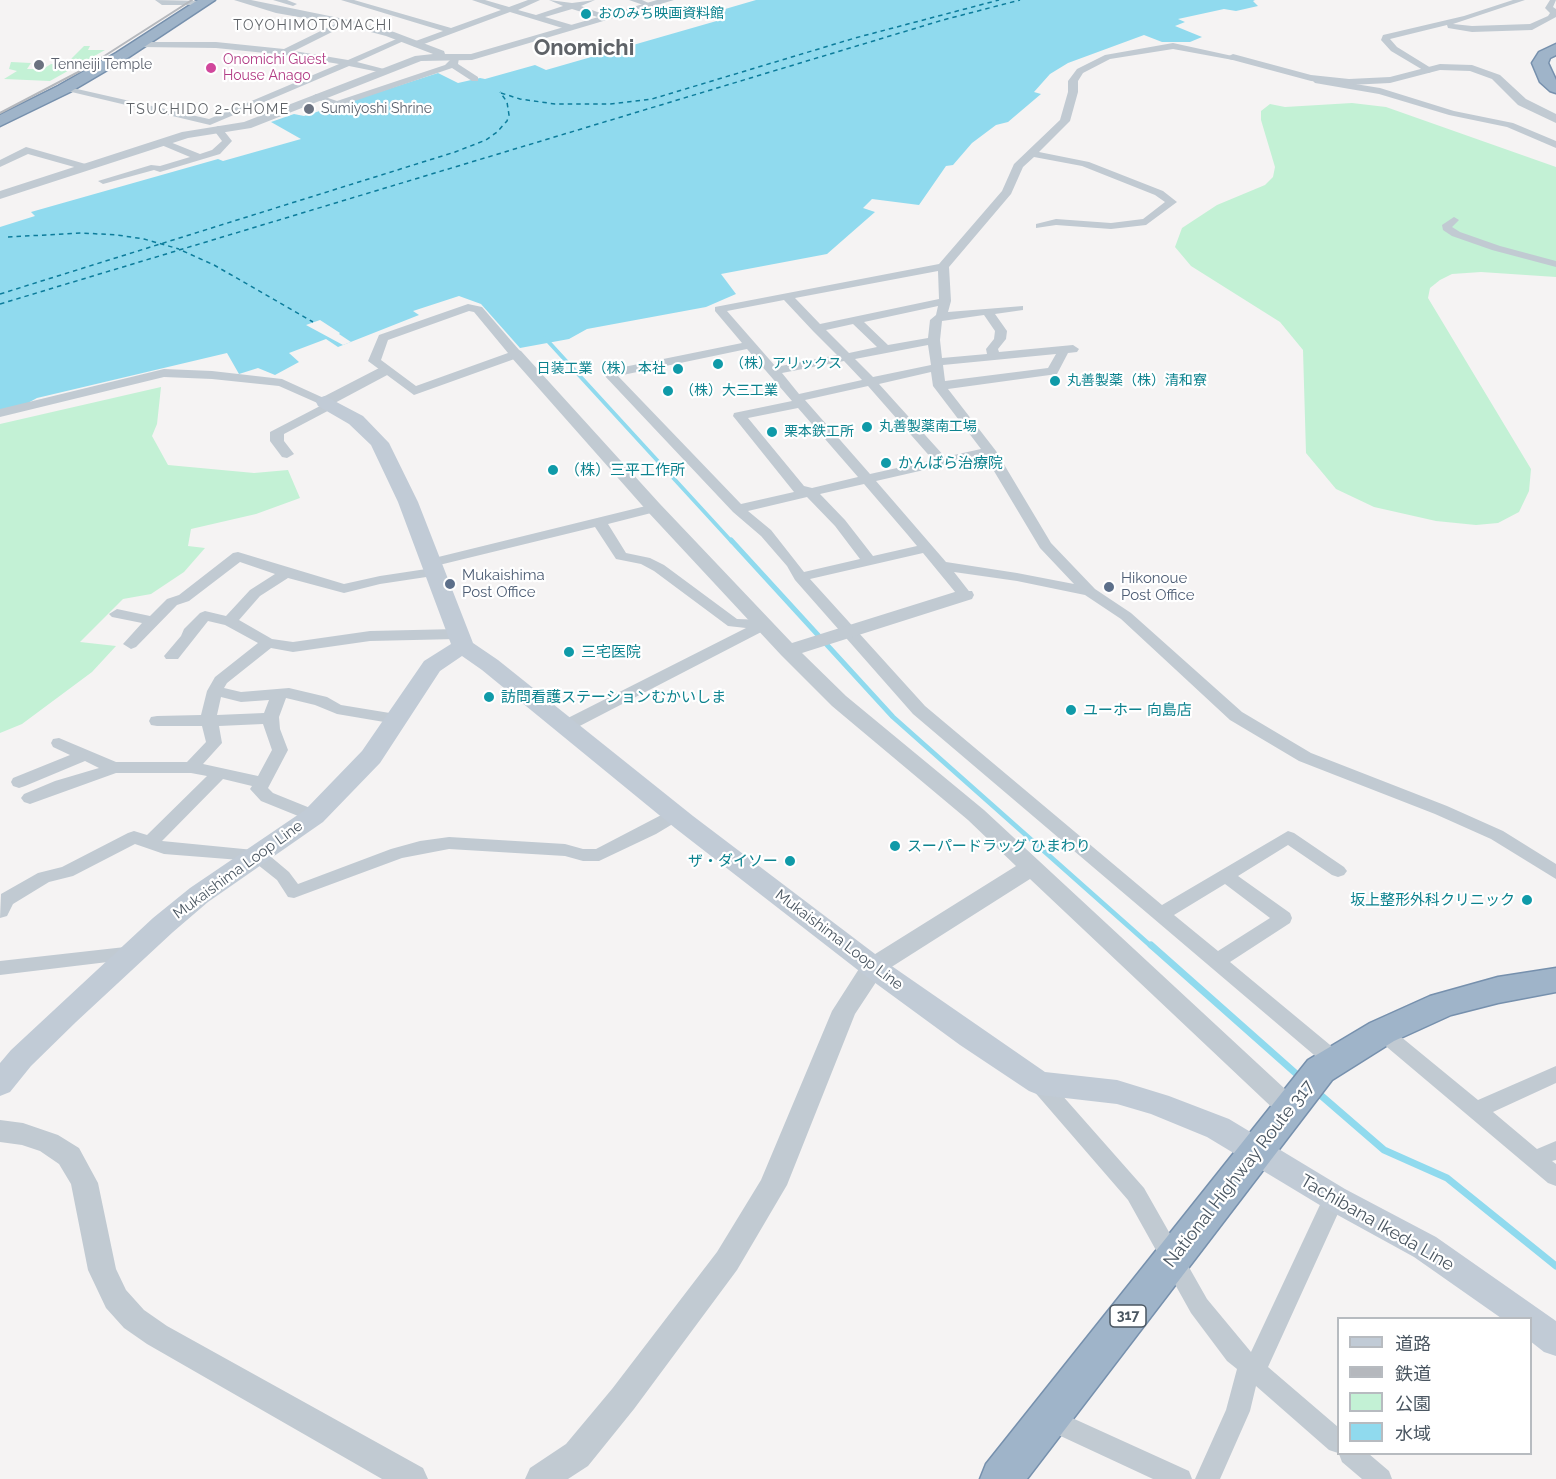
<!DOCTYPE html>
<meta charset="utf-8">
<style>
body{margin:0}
#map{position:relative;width:1556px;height:1479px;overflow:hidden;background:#f5f3f3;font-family:Raleway,"Noto Sans JP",sans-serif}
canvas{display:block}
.legend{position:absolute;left:1337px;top:1317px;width:195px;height:138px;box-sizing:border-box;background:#fff;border:2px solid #b7bbc0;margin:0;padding:8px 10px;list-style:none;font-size:18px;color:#4a5661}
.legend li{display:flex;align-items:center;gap:12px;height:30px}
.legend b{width:30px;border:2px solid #b7bbc0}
</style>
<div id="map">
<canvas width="1556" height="1479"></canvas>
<ul class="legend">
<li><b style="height:8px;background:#c1cbd6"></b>道路</li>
<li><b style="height:8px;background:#b5b8bd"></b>鉄道</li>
<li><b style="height:16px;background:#c3f1d5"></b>公園</li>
<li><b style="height:16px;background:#90daee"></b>水域</li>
</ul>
</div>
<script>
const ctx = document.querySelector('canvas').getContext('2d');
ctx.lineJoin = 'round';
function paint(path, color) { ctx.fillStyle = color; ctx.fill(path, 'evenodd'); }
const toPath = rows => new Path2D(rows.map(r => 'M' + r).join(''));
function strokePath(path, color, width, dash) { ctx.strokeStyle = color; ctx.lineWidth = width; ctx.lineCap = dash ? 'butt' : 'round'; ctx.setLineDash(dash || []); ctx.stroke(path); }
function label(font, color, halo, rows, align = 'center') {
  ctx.font = font + ' Raleway,"Noto Sans JP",sans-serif'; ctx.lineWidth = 4.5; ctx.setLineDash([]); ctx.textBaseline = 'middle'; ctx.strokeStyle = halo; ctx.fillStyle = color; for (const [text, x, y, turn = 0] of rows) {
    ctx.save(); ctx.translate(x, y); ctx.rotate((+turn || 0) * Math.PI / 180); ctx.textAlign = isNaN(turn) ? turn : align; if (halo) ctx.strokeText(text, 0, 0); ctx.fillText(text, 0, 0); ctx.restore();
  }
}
paint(toPath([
 [84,46,90,46,88,50,105,50,50,81,4,79,17,71,9,69,11,62,31,63,27,69,43,69,51,64,66,64],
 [1352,103,1386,107,1556,167,1556,277,1481,272,1452,274,1440,280,1430,288,1428,298,1531,469,1529,491,1519,512,1498,523,1476,525,1436,521,1374,507,1336,489,1306,453,1303,350,1280,322,1191,266,1175,247,1182,228,1217,205,1265,185,1273,177,1275,167,1261,120,1261,111,1270,104,1285,107],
 [161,387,157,424,152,436,168,465,254,473,288,470,300,498,256,514,191,529,188,546,205,548,184,572,151,594,123,599,80,642,116,646,92,672,22,724,0,733,0,424]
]), '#c3f1d5');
paint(toPath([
 [756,0,1255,0,1253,1,1258,6,1236,11,1224,9,1178,19,1185,22,1175,26,1202,37,1190,42,1162,42,1144,35,1068,63,1050,74,1034,92,1041,94,1008,122,996,125,972,143,953,165,946,166,919,205,872,199,863,208,875,212,827,254,721,274,736,294,706,307,587,329,569,339,520,348,481,304,459,296,413,311,419,315,338,347,326,339,289,353,299,362,275,375,258,368,239,374,227,353,37,398,26,404,0,410,0,227,35,216,31,212,218,159,223,161,301,139,271,122,294,114,304,116,438,73,458,83,480,78,485,79,535,65,546,70,720,20,708,14]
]), '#90daee');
paint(toPath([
 [320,320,340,333,339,334,351,342,343,345,306,325]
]), '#f5f3f3');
strokePath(toPath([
 [545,338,732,542]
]), '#90daee', 4);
strokePath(toPath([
 [731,540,893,717,1152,947]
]), '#90daee', 5);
strokePath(toPath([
 [1151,945,1301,1078],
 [1317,1092,1384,1150,1447,1178,1556,1266]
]), '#90daee', 7);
strokePath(toPath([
 [501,93,520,99,555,104,610,104,652,99,855,38,999,0],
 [8,237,82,233,117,235,144,239,179,249],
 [183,251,214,265,313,322],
 [0,294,455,152,486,140,497,132,507,121,509,115,507,102,500,92],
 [0,304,943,20,1020,0]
]), '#0c7c9b', 1.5, [4.5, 4]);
const trunk = toPath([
 [198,0,215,0,126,59,70,92,0,126,0,115,58,86,116,53,198,0],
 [1556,44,1556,55,1550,58,1548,63,1556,80,1556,93,1550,91,1540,82,1532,63,1539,52,1556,44],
 [1556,968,1556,992,1498,1003,1451,1015,1394,1041,1332,1080,1027,1479,980,1479,986,1464,1308,1060,1370,1023,1430,996,1498,977,1556,968]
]);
strokePath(trunk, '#7690ad', 3);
paint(toPath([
 [155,0,203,1,207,3,203,5,162,5,155,0],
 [273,0,287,0,297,4,293,6,273,0],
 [341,0,354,0,451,28,501,10,472,0,485,0,509,7,528,0,540,0,518,10,536,15,563,6,549,0,572,3,595,0,581,6,611,17,607,20,572,9,545,17,572,25,572,29,569,30,510,12,416,47,413,46,413,42,443,31,341,0],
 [629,0,642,0,653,5,649,7,629,0],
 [1513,0,1525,0,1453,24,1472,26,1530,24,1548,16,1550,13,1545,8,1550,0,1556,0,1553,7,1556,9,1556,17,1532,30,1472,32,1448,28,1447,25,1390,39,1397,47,1431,68,1431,72,1428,73,1391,51,1381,40,1383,35,1464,16,1513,0],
 [345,19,349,22,348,24,294,51,348,60,401,37,408,39,357,62,384,69,384,73,349,66,210,125,59,89,64,86,209,119,339,64,285,55,216,48,141,47,138,46,138,42,216,42,284,49,345,19],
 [1173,43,1237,57,1233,60,1173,49,1110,59,1083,73,1078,81,1078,92,1070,121,1039,152,1089,162,1163,191,1177,202,1146,225,1111,229,1056,225,1036,228,1036,224,1056,219,1111,223,1143,219,1165,202,1155,195,1082,166,1034,157,1023,167,1011,194,949,267,951,301,948,312,1023,306,1023,310,995,314,1007,331,1006,339,998,349,999,352,1073,345,1079,349,1077,352,1068,353,1057,374,948,389,996,451,1051,543,1095,589,1131,613,1242,712,1311,753,1447,806,1503,831,1556,864,1556,879,1491,839,1435,814,1299,761,1230,720,1121,619,1085,595,1017,581,954,572,972,595,970,598,960,598,923,553,810,579,925,706,1162,905,1288,831,1294,833,1344,867,1347,871,1344,875,1338,877,1332,875,1288,845,1238,876,1290,913,1292,918,1290,923,1230,962,1341,1054,1344,1060,1341,1066,1334,1068,1327,1066,913,714,795,580,787,566,761,536,733,512,603,374,609,370,742,343,715,311,715,307,939,264,1002,191,1014,164,1060,120,1068,92,1068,81,1077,69,1105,55,1173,43],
 [938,271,939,299,820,324,795,298,938,271],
 [784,300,813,331,837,355,776,367,727,311,784,300],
 [938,306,936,315,930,320,928,338,888,345,864,322,938,306],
 [984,315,995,331,994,339,986,349,987,354,942,358,940,340,942,321,984,315],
 [853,324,877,347,849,353,826,330,853,324],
 [928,345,931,365,873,377,855,359,928,345],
 [747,349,792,401,734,413,733,416,794,492,741,504,618,376,747,349],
 [1056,354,1048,368,945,381,943,365,1056,354],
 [844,361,862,380,799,394,782,373,844,361],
 [931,372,933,386,981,449,945,457,879,384,931,372],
 [868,386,933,460,870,474,805,400,868,386],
 [798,408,858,477,812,488,804,486,748,418,798,408],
 [985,456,1040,548,1074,584,1017,573,946,562,876,481,985,456],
 [864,484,907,534,917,546,873,556,845,520,820,494,864,484],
 [807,497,835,526,860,559,804,572,771,530,748,511,807,497],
 [1225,884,1270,918,1218,951,1174,915,1225,884],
 [455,55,459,58,458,64,478,77,478,81,472,81,452,68,337,107,311,97,316,94,337,101,445,65,455,55],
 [1318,78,1380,88,1454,111,1513,123,1556,141,1556,148,1507,127,1449,115,1379,94,1315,83,1313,81,1318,78],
 [218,126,221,127,232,141,220,154,160,172,154,170,103,184,98,181,151,165,160,166,190,157,159,144,159,140,165,140,200,154,212,150,222,141,213,129,218,126],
 [26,147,89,165,90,167,85,170,28,154,0,167,0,160,26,147],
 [1454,217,1459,220,1452,227,1460,232,1500,246,1556,261,1556,267,1492,250,1452,236,1443,230,1442,225,1454,217],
 [468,304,482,307,520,351,520,357,414,395,368,361,379,335,468,304],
 [469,311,474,312,508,353,416,386,381,360,388,340,469,311],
 [164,369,212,371,282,379,339,405,284,434,284,441,294,454,287,458,282,457,270,441,270,432,322,405,279,386,212,379,164,377,0,417,0,409,164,369],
 [654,504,659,505,661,508,659,511,608,524,626,553,650,558,664,565,737,619,764,620,772,625,769,628,572,730,560,730,558,726,560,722,746,628,728,626,654,571,641,564,616,559,595,527,431,567,424,563,426,560,654,504],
 [238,552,344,584,380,576,433,568,440,572,433,576,380,584,344,593,288,578,260,596,239,620,272,639,293,642,370,631,457,629,465,634,457,639,370,641,293,652,271,648,227,683,224,688,241,692,289,688,327,697,341,705,402,715,404,719,402,723,396,724,337,714,315,705,286,698,279,717,280,729,288,750,268,788,273,793,320,812,323,816,320,820,308,820,261,801,250,789,252,786,223,779,162,841,264,851,289,872,298,884,391,849,420,841,449,837,565,844,583,849,596,849,669,811,681,811,684,815,681,819,656,834,599,861,583,861,565,856,449,849,402,858,294,898,288,897,277,880,253,861,164,854,135,844,73,876,49,882,13,904,7,916,0,918,1,894,38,873,62,867,128,833,134,831,147,835,207,776,191,773,116,773,30,804,24,802,21,798,24,794,55,781,99,768,85,761,25,786,19,788,13,786,11,782,13,778,70,755,53,747,51,743,53,739,59,738,116,762,187,762,206,742,202,726,157,726,151,725,149,721,151,717,157,716,201,715,207,691,215,677,258,643,225,625,208,621,178,659,166,659,164,656,181,636,184,629,200,613,205,611,226,616,250,590,275,574,240,562,189,601,177,605,136,647,131,649,123,644,142,623,112,617,109,614,117,609,150,616,167,599,179,595,233,553,238,552],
 [221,697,241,702,269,700,264,713,217,715,221,697],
 [263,724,272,750,258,776,203,764,222,743,219,726,263,724],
 [134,946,141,948,143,953,141,958,0,975,0,961,134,946],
 [1382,1024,1389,1027,1478,1100,1556,1066,1556,1083,1493,1112,1537,1149,1556,1141,1556,1160,1552,1161,1556,1164,1556,1186,1548,1183,1375,1037,1372,1032,1375,1027,1382,1024],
 [1039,1075,1046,1077,1144,1188,1207,1299,1251,1352,1326,1192,1334,1189,1342,1192,1345,1198,1268,1367,1338,1427,1338,1453,1329,1450,1256,1386,1250,1411,1220,1479,1195,1479,1226,1410,1237,1369,1227,1361,1191,1313,1128,1200,1032,1089,1029,1083,1032,1077,1039,1075],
 [1048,1407,1189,1471,1192,1479,1153,1479,1039,1426,1036,1418,1039,1410,1048,1407],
 [1339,1454,1369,1454,1389,1471,1392,1479,1362,1479,1342,1462,1339,1454]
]), '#c1cad2');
paint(toPath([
 [234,0,251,0,349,20,394,32,444,51,445,54,471,54,657,0,674,0,472,60,421,61,251,128,188,138,0,199,0,191,182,132,244,122,415,56,433,54,386,36,344,25,276,13,234,0],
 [1233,54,1311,75,1349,79,1390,77,1440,64,1472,65,1500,75,1526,99,1556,114,1556,123,1518,105,1492,79,1470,71,1440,70,1390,83,1349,85,1311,81,1229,59,1227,57,1233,54],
 [516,349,521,351,660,504,792,643,958,591,972,591,974,595,972,599,802,653,846,696,984,810,1298,1101,1302,1108,1298,1115,1289,1119,1280,1115,1030,879,882,973,855,1014,787,1185,737,1270,634,1409,588,1466,568,1479,525,1479,530,1468,566,1444,612,1389,717,1252,761,1180,832,1011,864,961,1016,866,968,820,832,706,781,655,648,512,511,357,508,354,511,351,516,349],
 [385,365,393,370,391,373,331,405,325,407,317,402,319,399,385,365],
 [0,1120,23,1123,58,1135,79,1148,98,1183,116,1269,126,1290,144,1310,167,1326,423,1468,428,1479,382,1479,147,1344,124,1328,106,1308,88,1270,71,1184,59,1164,40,1151,22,1145,0,1142,0,1120]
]), '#c1cad2');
paint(toPath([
 [325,396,363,416,389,443,418,502,473,643,498,660,693,816,883,960,1045,1072,1117,1080,1169,1096,1229,1119,1345,1189,1436,1237,1556,1321,1556,1356,1544,1352,1530,1341,1530,1318,1501,1318,1414,1257,1323,1207,1207,1137,1151,1114,1117,1104,1039,1095,1029,1091,960,1045,863,974,675,828,482,670,462,656,440,671,380,763,323,822,208,902,173,932,76,1022,31,1066,10,1092,0,1096,0,1063,11,1050,153,918,190,888,305,810,362,751,424,661,451,644,398,502,371,445,349,424,318,406,316,402,318,398,325,396]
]), '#c1cbd6');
paint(trunk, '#9fb4c9');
strokePath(toPath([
 [0,113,84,69,192,0]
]), '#b5b8bd', 2);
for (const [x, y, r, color] of [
 [586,14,6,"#0f9aa8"],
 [39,65,6,"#6b7280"],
 [211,68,6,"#d1479c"],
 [309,109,6,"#6b7280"],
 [718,364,6,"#0f9aa8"],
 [678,369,6,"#0f9aa8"],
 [1055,381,6,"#0f9aa8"],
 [668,391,6,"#0f9aa8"],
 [867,427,6,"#0f9aa8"],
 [772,432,6,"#0f9aa8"],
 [886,463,6,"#0f9aa8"],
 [553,470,6,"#0f9aa8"],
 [450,584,6,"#5c6f8a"],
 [1109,587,6,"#5c6f8a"],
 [569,652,6,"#0f9aa8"],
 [489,697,6,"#0f9aa8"],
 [1071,710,6,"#0f9aa8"],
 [895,846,6,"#0f9aa8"],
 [790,861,6,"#0f9aa8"],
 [1527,900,6,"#0f9aa8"]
]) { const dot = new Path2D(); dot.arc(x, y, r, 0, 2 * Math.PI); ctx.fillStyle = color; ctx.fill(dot); strokePath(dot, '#fff', 2); }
label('14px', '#0d838f', '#fff', [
 ["おのみち映画資料館",598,14],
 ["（株）アリックス",730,364],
 ["日装工業（株） 本社",666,369,"right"],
 ["丸善製薬（株）清和寮",1067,381],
 ["（株）大三工業",680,391],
 ["丸善製薬南工場",879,427],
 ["栗本鉄工所",784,432]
], 'left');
ctx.letterSpacing = '1.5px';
label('14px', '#5f6368', '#fff', [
 ["TOYOHIMOTOMACHI",313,26],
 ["TSUCHIDO 2-CHOME",208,110]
]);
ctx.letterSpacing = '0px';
label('14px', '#b23c85', '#fff', [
 ["Onomichi Guest",223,60],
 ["House Anago",223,76]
], 'left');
label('14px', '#5b616d', '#fff', [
 ["Tenneiji Temple",51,65],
 ["Sumiyoshi Shrine",321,109]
], 'left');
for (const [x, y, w] of [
 [1128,1316,36]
]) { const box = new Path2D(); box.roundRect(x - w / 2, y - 11, w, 22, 4.5); ctx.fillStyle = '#fff'; ctx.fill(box); strokePath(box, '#4a5661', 1.5); }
label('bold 14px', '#4a5661', null, [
 ["317",1128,1316]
]);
label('15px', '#0d838f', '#fff', [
 ["かんばら治療院",898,463],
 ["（株）三平工作所",565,470],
 ["三宅医院",581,652],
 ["訪問看護ステーションむかいしま",501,697],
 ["ユーホー 向島店",1083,710],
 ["スーパードラッグ ひまわり",907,846],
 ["ザ・ダイソー",778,861,"right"],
 ["坂上整形外科クリニック",1515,900,"right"]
], 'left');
label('15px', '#4e5e75', '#fff', [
 ["Mukaishima",462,575],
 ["Post Office",462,592],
 ["Hikonoue",1121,578],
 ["Post Office",1121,595]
], 'left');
label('15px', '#4a5661', '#fff', [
 ["Mukaishima Loop Line",238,870,-36],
 ["Mukaishima Loop Line",839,940,37]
]);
label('18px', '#4a5661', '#fff', [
 ["National Highway Route 317",1239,1174,-52],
 ["Tachibana Ikeda Line",1377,1223,30]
]);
label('bold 22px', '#5f6368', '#fff', [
 ["Onomichi",584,48]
]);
</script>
